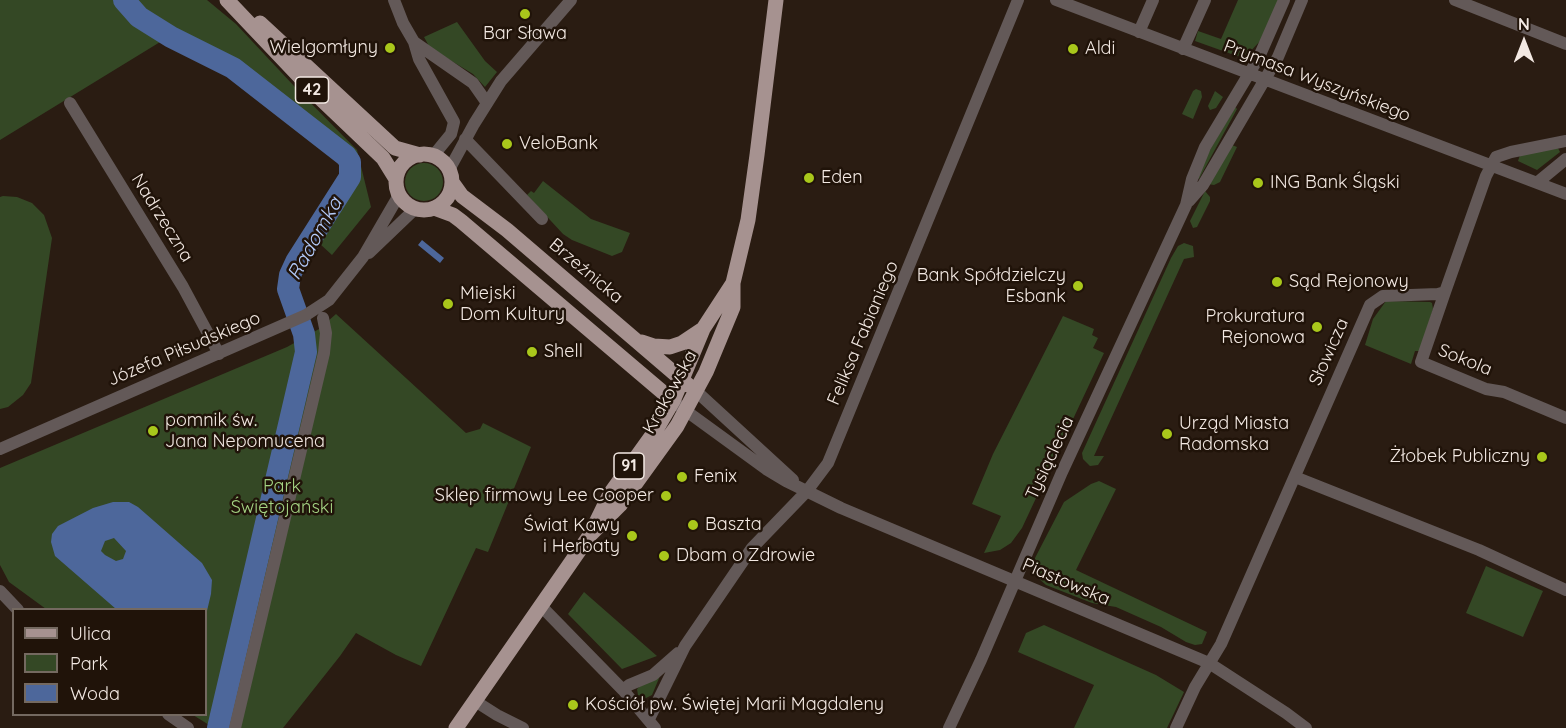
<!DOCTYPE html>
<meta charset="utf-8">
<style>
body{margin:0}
#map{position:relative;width:1566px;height:728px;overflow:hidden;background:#2a1c12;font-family:Quicksand,sans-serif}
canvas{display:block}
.legend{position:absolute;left:12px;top:608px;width:195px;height:108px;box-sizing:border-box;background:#201309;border:2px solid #746960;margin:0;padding:8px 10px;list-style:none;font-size:18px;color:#f3e9e3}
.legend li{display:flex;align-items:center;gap:12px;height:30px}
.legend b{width:30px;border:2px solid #746960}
.north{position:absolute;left:1494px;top:12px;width:60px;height:60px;-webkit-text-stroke:4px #201309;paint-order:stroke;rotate:0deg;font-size:16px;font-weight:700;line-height:24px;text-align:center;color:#f3e9e3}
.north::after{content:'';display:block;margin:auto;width:21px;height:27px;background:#f3e9e3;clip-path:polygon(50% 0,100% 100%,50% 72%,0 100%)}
</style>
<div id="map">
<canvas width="1566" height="728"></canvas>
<ul class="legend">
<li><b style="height:8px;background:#a69290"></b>Ulica</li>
<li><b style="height:16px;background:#344825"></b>Park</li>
<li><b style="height:16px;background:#4d679b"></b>Woda</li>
</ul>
<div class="north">N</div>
</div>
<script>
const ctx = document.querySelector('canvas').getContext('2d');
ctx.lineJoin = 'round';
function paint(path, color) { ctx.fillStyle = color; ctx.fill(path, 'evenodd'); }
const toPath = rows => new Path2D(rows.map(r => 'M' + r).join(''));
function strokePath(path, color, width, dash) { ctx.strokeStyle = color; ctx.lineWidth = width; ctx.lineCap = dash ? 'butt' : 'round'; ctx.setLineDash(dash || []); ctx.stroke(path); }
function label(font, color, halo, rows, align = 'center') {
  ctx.font = font + ' Quicksand,sans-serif'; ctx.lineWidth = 5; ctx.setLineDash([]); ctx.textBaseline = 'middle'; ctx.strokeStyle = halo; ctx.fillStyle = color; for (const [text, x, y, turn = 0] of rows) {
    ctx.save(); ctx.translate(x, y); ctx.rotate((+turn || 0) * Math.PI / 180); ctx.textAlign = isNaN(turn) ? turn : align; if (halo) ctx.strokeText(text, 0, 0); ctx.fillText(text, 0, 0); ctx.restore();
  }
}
paint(toPath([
 [0,0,207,0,236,24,294,86,357,150,371,207,332,255,308,233,343,177,347,167,342,159,225,71,165,39,0,140],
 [1238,0,1280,0,1262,39,1247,55,1237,56,1195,41,1198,31,1221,39],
 [457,22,485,61,497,72,485,87,473,74,430,48,424,37],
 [1196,89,1201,91,1202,97,1193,119,1182,114,1193,91],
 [1215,91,1223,97,1216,108,1210,110,1208,106],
 [1235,107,1237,109,1199,179,1197,178,1203,162],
 [1232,145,1237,147,1220,182,1214,185,1208,184],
 [1558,148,1560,152,1537,170,1518,161,1520,155],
 '405 182a19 19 0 1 1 38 0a19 19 0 1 1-38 0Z',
 [543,181,591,219,630,233,622,252,612,256,572,240,563,234,527,195,531,191,534,193],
 [1205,191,1210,197,1210,201,1197,227,1193,228,1190,221],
 [3,196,17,197,32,203,44,215,52,238,31,383,23,395,8,407,0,409,0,197],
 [1184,243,1193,246,1194,257,1184,259,1094,456,1104,456,1098,465,1090,466,1083,459,1082,453,1171,258,1178,246],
 [1386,301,1430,302,1432,303,1433,309,1420,351,1415,351,1411,364,1365,345,1373,319],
 [336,314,466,433,480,429,483,423,531,447,488,552,476,548,421,666,396,655,356,633,340,656,283,728,214,728,193,715,206,714,206,610,46,609,9,582,0,565,0,468,287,347,319,329],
 [1063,316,1094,329,1092,335,1098,338,1093,348,1104,353,1022,528,1011,543,1000,550,984,553,1001,516,972,504,993,454],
 [1099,481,1116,489,1076,570,1207,632,1202,644,1195,645,1186,642,1161,627,1116,607,1092,603,1046,585,1037,577,1034,568,1035,558,1064,502,1091,484],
 [1486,566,1543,591,1523,637,1466,613],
 [584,592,657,656,622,669,568,614],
 [1044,625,1156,675,1184,692,1167,728,1074,728,1094,685,1018,652,1026,633],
 [660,676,652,695,646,698,638,695,637,689,640,686]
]), '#344825');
paint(toPath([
 [422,240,444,258,440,263,418,245],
 [113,502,129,502,138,507,202,563,212,580,211,594,206,615,206,610,116,609,55,556,51,542,52,534,58,526,93,508],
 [114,538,126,551,123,559,116,561,105,555,101,551,105,541]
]), '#4d679b');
strokePath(toPath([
 [124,0,139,17,171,37,233,68,346,156,350,162,350,177,296,262,290,275,288,289,304,334,306,352,218,728]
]), '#4d679b', 22);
strokePath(toPath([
 [394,0,403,23,414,42,419,59,454,122,451,134,433,156],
 [1056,0,1566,194],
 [1455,0,1566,44],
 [1139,32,1153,0],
 [414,42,473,83,487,103],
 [1183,49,1205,0],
 [70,103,183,287,219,354],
 [465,139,542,219],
 [449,170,474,124,501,81,571,0],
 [1538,182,1566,159],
 [1189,201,1203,185,1278,57,1302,0],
 [369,253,415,209],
 [1445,292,1421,362,1486,389,1504,392,1566,418],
 [696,391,793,480],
 [678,405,766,469,786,481,841,508,1209,663,1286,713,1306,728],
 [0,449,306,315,329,300,363,257,399,195],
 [1295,477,1479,550,1566,590],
 [0,591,18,610],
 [540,605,623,690,655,728],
 [623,690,629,685,653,675,678,653],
 [475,701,497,715,523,728],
 [168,714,188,728],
 [649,719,685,646,752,548,807,491,828,463,1018,0],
 [235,728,324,353,326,333,323,318],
 [949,728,981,660,1062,472,1186,205,1192,179,1205,147,1259,57,1284,0],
 [1176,728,1195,687,1221,644,1370,305,1383,296,1438,294,1445,292,1486,176,1496,157,1511,152,1566,141]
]), '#635958', 12);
strokePath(toPath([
 [227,0,319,97,383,158,396,179],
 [260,23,395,148,420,155],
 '396 182a28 28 0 1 1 56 0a28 28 0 1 1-56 0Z',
 [452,182,462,196,507,230,688,385],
 [434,208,453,215,461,221,673,401],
 [642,342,654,346,670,347,682,343,703,329],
 [590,535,620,505,677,426,706,372,733,307,733,283,748,220,757,155,776,0],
 [456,728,590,535,610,494,656,430,673,401,703,329,733,283]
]), '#a69290', 15);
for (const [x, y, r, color] of [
 [525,14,6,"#a9c71b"],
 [390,48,6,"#a9c71b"],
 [1073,49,6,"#a9c71b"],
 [507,144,6,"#a9c71b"],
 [809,178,6,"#a9c71b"],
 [1258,183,6,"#a9c71b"],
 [1277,282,6,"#a9c71b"],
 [1078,286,6,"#a9c71b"],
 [448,304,6,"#a9c71b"],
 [1317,327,6,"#a9c71b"],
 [532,352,6,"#a9c71b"],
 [153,431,6,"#a9c71b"],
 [1167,434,6,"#a9c71b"],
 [1542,457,6,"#a9c71b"],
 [682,477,6,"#a9c71b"],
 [666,496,6,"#a9c71b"],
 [693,525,6,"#a9c71b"],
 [632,536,6,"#a9c71b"],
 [664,556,6,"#a9c71b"],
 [573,705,6,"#a9c71b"]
]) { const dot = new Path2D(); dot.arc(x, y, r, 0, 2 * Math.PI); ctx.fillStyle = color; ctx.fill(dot); strokePath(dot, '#201309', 2); }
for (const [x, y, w] of [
 [312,90,33],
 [629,466,30]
]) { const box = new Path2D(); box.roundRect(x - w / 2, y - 13, w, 26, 4.5); ctx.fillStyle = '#201309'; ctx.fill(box); strokePath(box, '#f3e9e3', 1.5); }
label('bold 16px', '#f3e9e3', null, [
 ["42",312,90],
 ["91",629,466]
]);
label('18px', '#f3e9e3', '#201309', [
 ["Bar Sława",525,34,"center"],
 ["Wielgomłyny",378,48,"right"],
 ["Aldi",1085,49],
 ["VeloBank",519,144],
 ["Eden",821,178],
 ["ING Bank Śląski",1270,183],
 ["Bank Spółdzielczy",1066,276,"right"],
 ["Esbank",1066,297,"right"],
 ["Sąd Rejonowy",1289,282],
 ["Miejski",460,294],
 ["Dom Kultury",460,315],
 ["Prokuratura",1305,317,"right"],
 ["Rejonowa",1305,338,"right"],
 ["Shell",544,352],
 ["pomnik św.",165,421],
 ["Jana Nepomucena",165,442],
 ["Urząd Miasta",1179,424],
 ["Radomska",1179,445],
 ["Żłobek Publiczny",1530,457,"right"],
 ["Fenix",694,477],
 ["Sklep firmowy Lee Cooper",654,496,"right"],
 ["Baszta",705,525],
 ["Świat Kawy",620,526,"right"],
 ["i Herbaty",620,547,"right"],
 ["Dbam o Zdrowie",676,556],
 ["Kościół pw. Świętej Marii Magdaleny",585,705]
], 'left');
label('18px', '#f3e9e3', '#201309', [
 ["Prymasa Wyszyńskiego",1317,81,21],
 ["Nadrzeczna",162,218,58],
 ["Brzeźnicka",586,271,40],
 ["Feliksa Fabianiego",863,333,-67],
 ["Józefa Piłsudskiego",184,349,-23],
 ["Słowicza",1329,352,-66],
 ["Sokola",1465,360,22],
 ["Krakowska",670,392,-61],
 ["Tysiąclecia",1050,458,-65],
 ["Piastowska",1066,582,23]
]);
label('18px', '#a4d383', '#201309', [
 ["Park",282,487],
 ["Świętojański",282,508]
]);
label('italic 20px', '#b3cbfa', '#201309', [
 ["Radomka",315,239,-61]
]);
</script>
